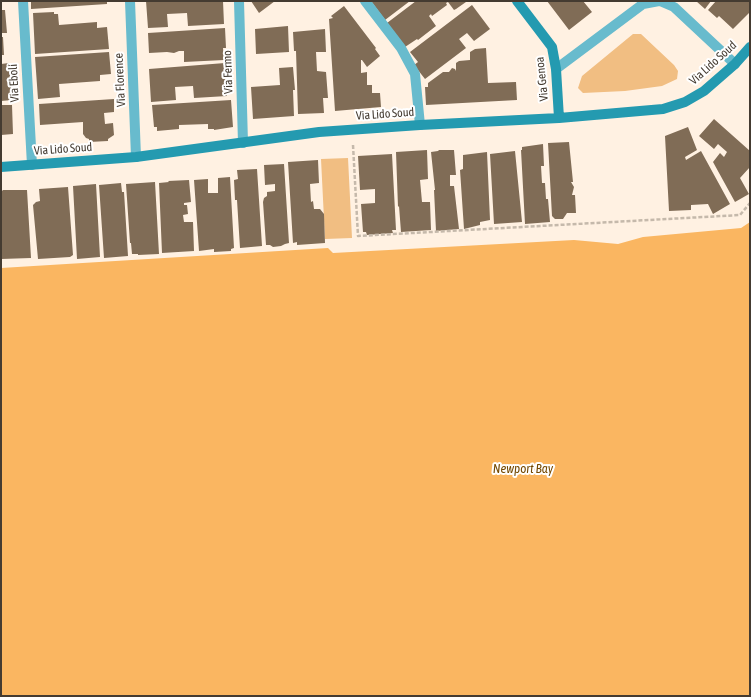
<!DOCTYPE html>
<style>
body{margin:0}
#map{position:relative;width:751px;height:697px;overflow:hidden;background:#fff1e2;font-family:"Asap Condensed",sans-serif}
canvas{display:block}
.frame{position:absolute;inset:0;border:2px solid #443b31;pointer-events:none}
</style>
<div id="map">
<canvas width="751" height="697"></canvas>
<div class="frame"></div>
</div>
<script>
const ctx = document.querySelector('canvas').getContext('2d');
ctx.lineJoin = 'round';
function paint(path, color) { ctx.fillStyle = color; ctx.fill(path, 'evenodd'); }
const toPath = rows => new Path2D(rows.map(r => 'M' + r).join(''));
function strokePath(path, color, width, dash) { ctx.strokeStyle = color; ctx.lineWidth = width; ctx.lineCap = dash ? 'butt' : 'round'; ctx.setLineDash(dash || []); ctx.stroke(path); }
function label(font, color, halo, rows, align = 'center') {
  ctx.font = font + ' "Asap Condensed",sans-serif'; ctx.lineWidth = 4; ctx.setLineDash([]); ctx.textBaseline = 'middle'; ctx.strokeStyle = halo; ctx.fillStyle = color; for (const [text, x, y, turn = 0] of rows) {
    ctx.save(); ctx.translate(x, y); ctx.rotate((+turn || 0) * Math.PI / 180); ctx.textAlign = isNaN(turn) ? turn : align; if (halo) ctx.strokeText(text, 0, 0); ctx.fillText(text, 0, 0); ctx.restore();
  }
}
paint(toPath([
 [633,34,641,34,674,65,678,71,677,79,662,86,625,91,583,93,578,88,582,76],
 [348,158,352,238,325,239,321,159]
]), '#f1be82');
paint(toPath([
 [750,222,750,696,1,696,1,268,328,248,333,253,574,240,618,244,643,237,741,228]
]), '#fab661');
paint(toPath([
 [31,1,107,1,107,4,31,9],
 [146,1,223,1,224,24,188,26,187,13,167,14,168,27,148,28],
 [251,1,275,1,259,13],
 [371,1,410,1,385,20],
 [416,1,465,1,466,2,456,9,454,10,448,2,446,3,447,5,432,16,431,14,429,16,436,26,418,40,417,39,405,47,387,23],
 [547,1,583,1,592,12,569,30],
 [696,1,711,1,705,9],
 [716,1,750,1,750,12,733,29,719,16,717,18,708,10],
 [472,5,490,29,474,41,467,33,459,39,466,48,425,79,414,65,418,62,410,52],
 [344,6,376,48,375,49,380,56,367,67,362,60,361,60,361,73,367,72,367,85,372,85,372,93,380,93,381,107,335,111,329,19,333,18,331,16],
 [1,10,5,10,7,33,1,33],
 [54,12,54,14,58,14,59,25,97,22,97,28,107,27,109,49,35,54,33,13],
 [288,26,289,52,256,54,255,29],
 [225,28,226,48,223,48,224,60,184,62,184,51,179,51,174,53,167,52,149,53,148,33],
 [325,29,326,52,316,52,317,71,326,72,328,98,323,98,324,113,298,114,296,51,294,51,293,32],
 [1,37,3,37,4,55,1,55],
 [486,48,488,83,516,82,517,100,426,105,425,87,428,87,428,83,443,72,449,72,452,68,455,69,456,71,456,63,459,61,470,60,470,52,475,49],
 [109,52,111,74,100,75,100,81,59,84,60,97,38,99,35,57],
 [9,63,12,100,1,101,1,64],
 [225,63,227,96,194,98,193,86,175,87,176,100,151,102,149,69],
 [293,67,295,90,293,90,294,116,253,119,251,87,280,85,279,68],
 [114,99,114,112,104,113,105,124,113,123,114,135,108,139,108,141,89,142,89,139,86,138,83,134,83,122,40,125,39,104],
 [231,100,233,127,214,130,214,129,208,129,208,124,179,125,179,129,157,131,157,127,154,127,152,105],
 [1,105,12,105,13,134,1,135],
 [714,119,750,151,750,167,740,178,749,194,735,202,713,162,720,153,724,157,727,152,718,144,714,149,699,136],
 [688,127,697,150,685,157,686,160,701,151,730,204,713,214,708,204,691,205,691,210,669,211,665,136],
 [569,142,573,182,571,182,574,187,572,195,575,195,576,213,567,213,563,219,555,219,552,216,548,143],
 [543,144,544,166,541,166,542,183,545,183,546,199,548,199,550,222,525,224,521,150,522,150,522,147],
 [427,150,428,179,420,180,422,202,430,202,431,230,401,232,399,206,398,207,396,152],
 [439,150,454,150,456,175,450,175,450,186,454,186,459,229,436,231,434,190,435,190,431,152,438,151],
 [515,151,522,222,494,224,490,154],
 [487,152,490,220,480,222,480,225,464,229,460,170,463,169,463,155],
 [392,154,396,230,392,230,393,233,367,235,366,232,363,232,361,204,375,203,375,189,360,190,358,156],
 [318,160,319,183,310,184,311,202,313,201,314,209,320,209,324,214,325,243,297,245,297,242,293,243,288,162],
 [284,164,289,243,285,244,281,246,273,247,270,245,266,245,263,202,264,198,267,196,267,192,275,191,275,184,265,185,264,165],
 [257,169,262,246,240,248,237,200,235,200,234,180,238,179,237,170],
 [230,177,234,248,231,249,231,251,214,252,214,249,199,251,194,180,208,179,208,193,218,193,218,178],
 [189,180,191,202,184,203,184,205,187,205,188,214,183,215,184,222,193,222,194,251,162,253,159,183,169,182,168,181],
 [155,182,159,254,138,255,138,254,132,254,131,243,130,243,126,184],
 [121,183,122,192,124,192,128,256,104,258,99,185],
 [96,184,100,257,77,259,73,186],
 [68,187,73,255,70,257,38,259,33,205,36,202,40,201,39,189],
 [3,190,27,190,31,258,1,259,1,192]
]), '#806c56');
strokePath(toPath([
 [353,145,358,236,740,215,750,203]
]), '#c5b9ab', 2.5, [4, 2]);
strokePath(toPath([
 [23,1,32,165],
 [130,1,136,157],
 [239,1,243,143],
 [365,1,401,48,415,74,420,125],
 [660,1,674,7,735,64],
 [556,69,643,4,659,1]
]), '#68bbcd', 10);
strokePath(toPath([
 [517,1,552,47,556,69,559,118],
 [1,167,136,157,319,132,420,125,559,118,663,109,685,102,704,91,735,64,750,47]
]), '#249ab0', 10);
label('12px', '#443b31', '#fff', [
 ["Via Lido Soud",713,63,-42],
 ["Via Fermo",228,72,-92],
 ["Via Genoa",542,79,-96],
 ["Via Florence",120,80,-93],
 ["Via Eboli",14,83,-93],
 ["Via Lido Soud",385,114,-4],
 ["Via Lido Soud",63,149,-4]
]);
label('italic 13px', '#744902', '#fff', [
 ["Newport Bay",523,469]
]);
</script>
